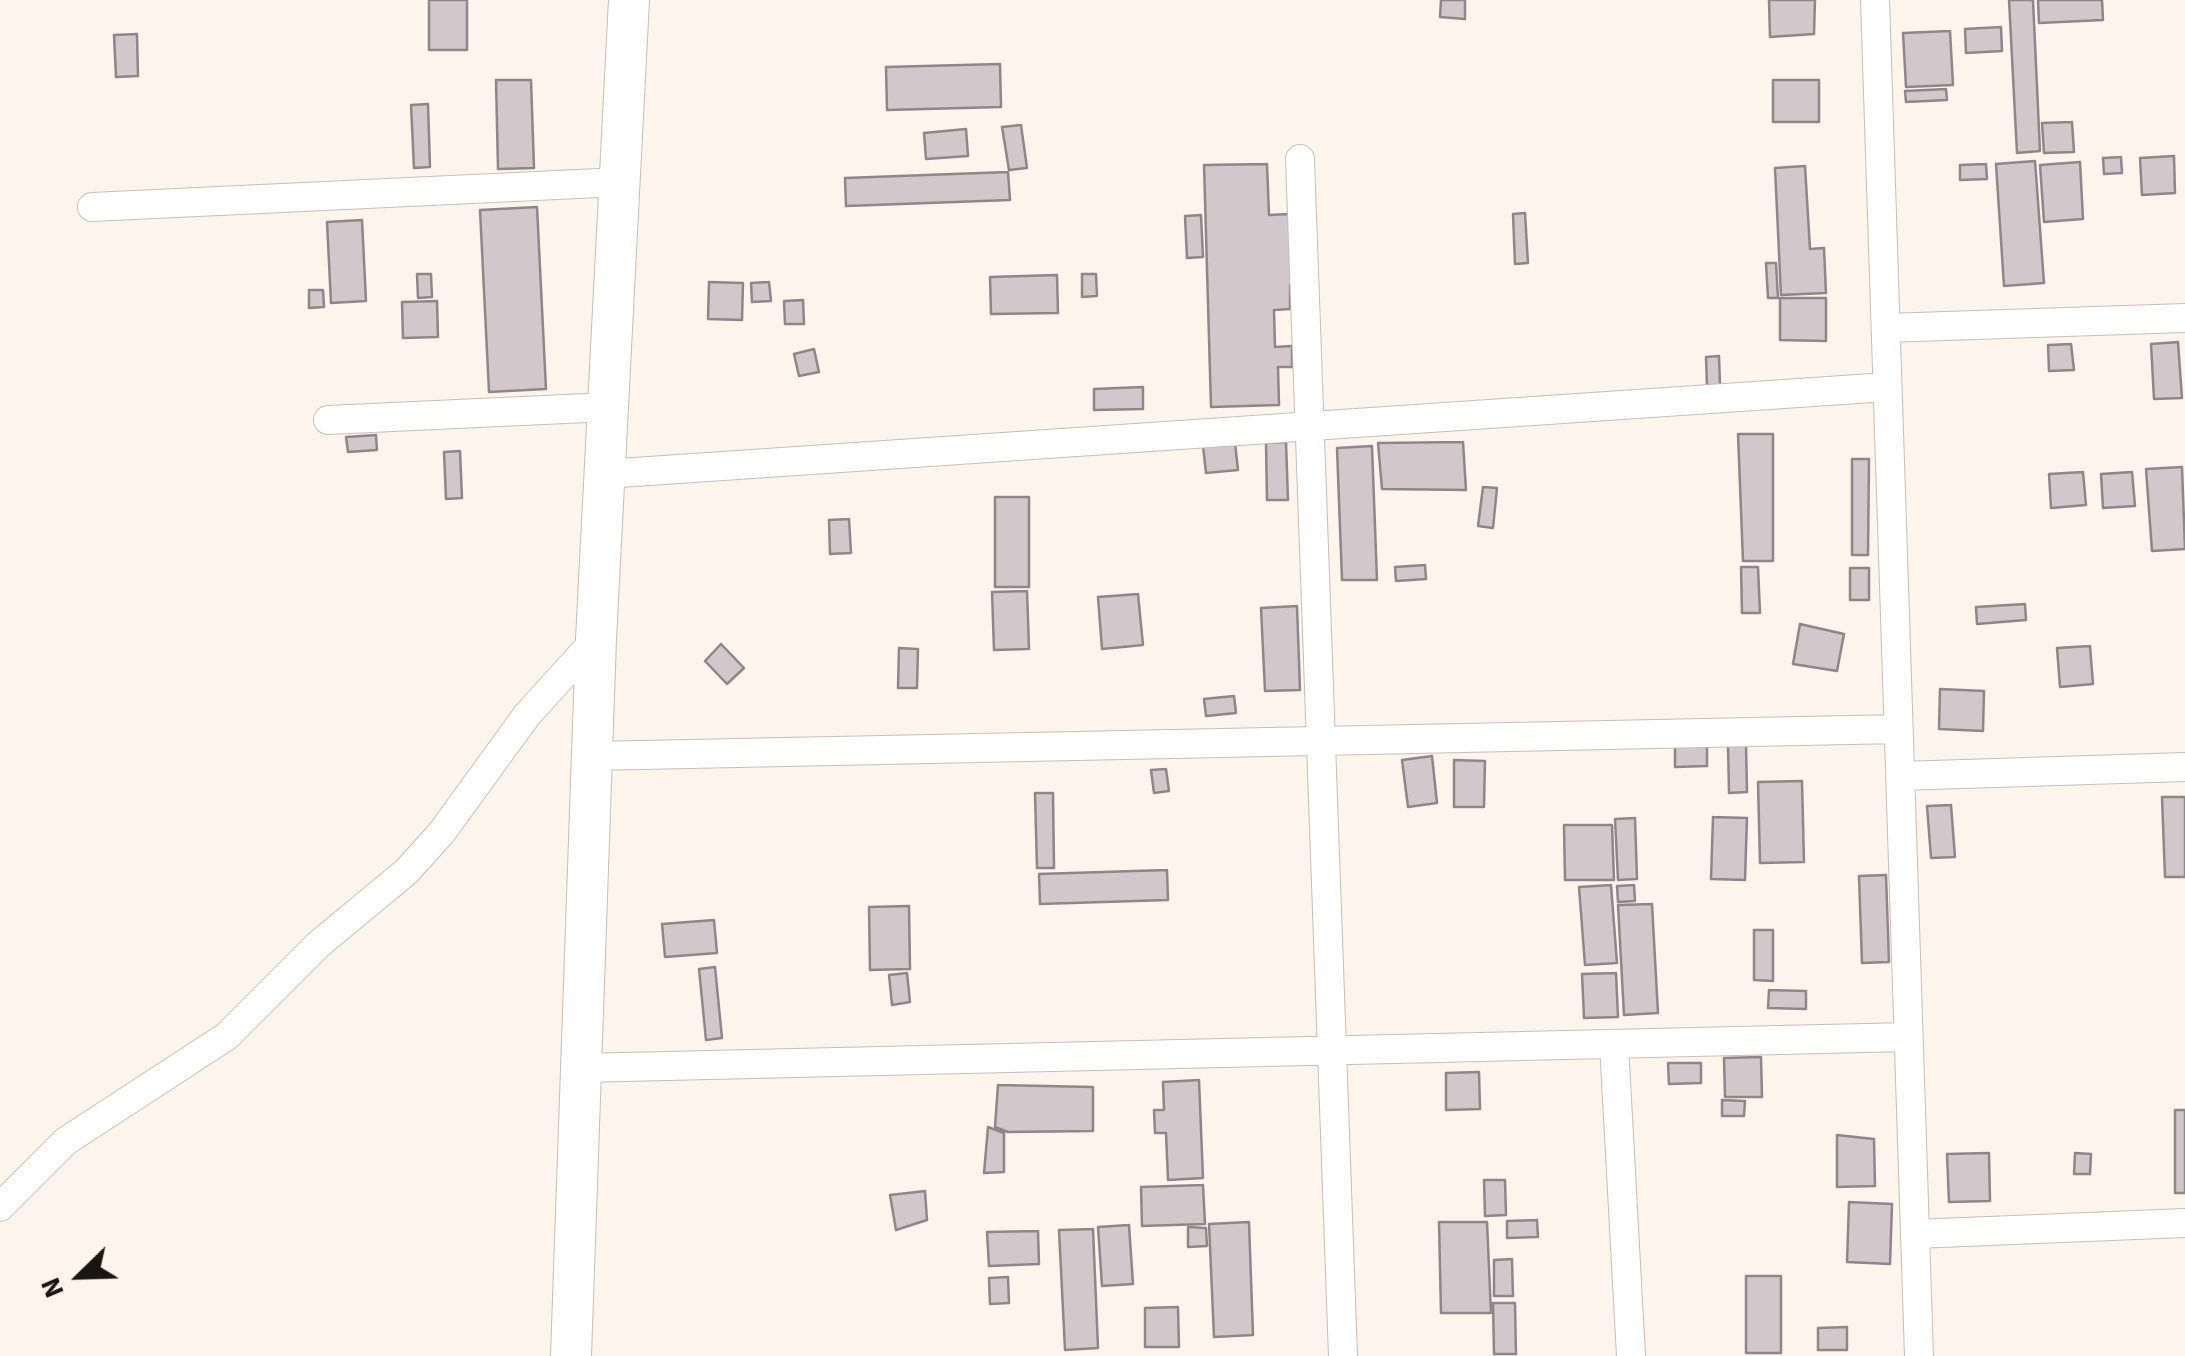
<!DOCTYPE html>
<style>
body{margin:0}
#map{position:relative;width:2185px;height:1356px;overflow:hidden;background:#fdf4ec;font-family:"Source Sans 3",sans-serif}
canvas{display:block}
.north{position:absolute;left:30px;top:1226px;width:100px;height:100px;-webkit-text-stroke:8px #fdf4ec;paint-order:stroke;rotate:247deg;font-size:28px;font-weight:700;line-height:40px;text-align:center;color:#181512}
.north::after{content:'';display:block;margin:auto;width:35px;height:45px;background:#181512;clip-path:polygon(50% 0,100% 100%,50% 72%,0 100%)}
</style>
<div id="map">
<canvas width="2185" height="1356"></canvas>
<div class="north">N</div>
</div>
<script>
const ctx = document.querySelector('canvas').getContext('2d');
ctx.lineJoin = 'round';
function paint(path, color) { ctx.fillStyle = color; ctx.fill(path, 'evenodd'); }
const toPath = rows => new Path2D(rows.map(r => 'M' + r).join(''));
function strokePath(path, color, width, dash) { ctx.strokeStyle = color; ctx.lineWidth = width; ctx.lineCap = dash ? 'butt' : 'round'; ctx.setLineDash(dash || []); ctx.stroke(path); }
const building = toPath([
 [429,0,467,0,467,50,429,50,429,0],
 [1441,0,1465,0,1465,19,1440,17,1441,0],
 [1769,0,1815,0,1814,34,1770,37,1769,0],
 [2009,0,2033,0,2040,151,2017,153,2009,0],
 [2038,0,2102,0,2103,20,2039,23,2038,0],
 [2001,27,2002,51,1966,53,1965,29,2001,27],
 [1950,31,1953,85,1906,87,1903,33,1950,31],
 [137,34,138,76,116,77,114,35,137,34],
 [1000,64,1001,107,887,110,886,67,1000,64],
 [496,80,531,80,534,168,498,169,496,80],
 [1773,80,1819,80,1819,122,1773,122,1773,80],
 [1946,89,1947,100,1906,102,1905,91,1946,89],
 [428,104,430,167,414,168,411,105,428,104],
 [2072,122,2074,152,2044,153,2042,123,2072,122],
 [1021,125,1027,168,1009,170,1002,127,1021,125],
 [966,129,968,156,926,159,924,133,966,129],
 [2174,156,2175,193,2142,195,2140,158,2174,156],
 [2121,157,2122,173,2104,174,2103,158,2121,157],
 [2035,161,2044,283,2004,286,1996,164,2035,161],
 [2080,162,2083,219,2044,222,2040,165,2080,162],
 [1267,164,1269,215,1289,214,1304,285,1290,285,1290,309,1274,310,1275,347,1292,346,1292,367,1278,367,1279,405,1211,407,1204,165,1267,164],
 [1986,164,1987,179,1960,180,1960,165,1986,164],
 [1805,166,1810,249,1824,248,1826,293,1781,295,1775,168,1805,166],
 [1008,172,1010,200,846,206,845,178,1008,172],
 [537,207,546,389,489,392,480,210,537,207],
 [1525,213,1528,263,1515,264,1513,214,1525,213],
 [1201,215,1203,257,1187,258,1185,216,1201,215],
 [362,220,366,301,331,303,327,222,362,220],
 [1766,263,1776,263,1778,298,1768,298,1766,263],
 [417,274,431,274,432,297,418,298,417,274],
 [1082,274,1096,274,1097,296,1082,297,1082,274],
 [1057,275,1058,313,991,314,990,277,1057,275],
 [709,282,743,283,742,320,708,319,709,282],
 [769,282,771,301,752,302,751,283,769,282],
 [309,290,323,290,324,307,309,308,309,290],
 [1780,298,1826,298,1826,341,1780,340,1780,298],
 [803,300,804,324,785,324,784,301,803,300],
 [437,301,438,337,403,338,402,302,437,301],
 [2178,342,2182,398,2154,399,2151,344,2178,342],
 [2071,344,2074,370,2049,371,2048,345,2071,344],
 [814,349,819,372,799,376,794,354,814,349],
 [1719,356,1720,385,1707,386,1706,357,1719,356],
 [1143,387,1143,409,1094,410,1094,389,1143,387],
 [1738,434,1773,434,1773,561,1743,561,1738,434],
 [376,435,377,450,348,452,346,437,376,435],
 [1286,442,1288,500,1267,500,1266,443,1286,442],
 [1463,442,1466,490,1382,489,1378,443,1463,442],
 [1235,443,1238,470,1206,473,1203,446,1235,443],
 [1372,446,1377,580,1342,580,1337,448,1372,446],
 [460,451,462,498,446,499,444,452,460,451],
 [1852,459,1869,459,1868,555,1852,555,1852,459],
 [2182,467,2185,549,2152,551,2146,469,2182,467],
 [2083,472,2086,505,2051,508,2049,474,2083,472],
 [2132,472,2135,506,2103,508,2101,474,2132,472],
 [1483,487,1497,488,1493,528,1478,526,1483,487],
 [995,497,1029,497,1029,587,995,587,995,497],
 [849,519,851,553,830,554,829,520,849,519],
 [1425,565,1426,579,1396,581,1395,567,1425,565],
 [1741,567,1758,567,1760,613,1742,613,1741,567],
 [1850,568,1869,568,1869,600,1850,600,1850,568],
 [1027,591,1029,649,994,650,992,592,1027,591],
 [1138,594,1143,645,1102,649,1098,597,1138,594],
 [2025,604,2026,620,1977,624,1976,607,2025,604],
 [1297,606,1300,690,1265,691,1261,608,1297,606],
 [1800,624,1844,634,1837,671,1793,664,1800,624],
 [721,644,744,668,727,684,705,661,721,644],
 [2090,646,2093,684,2060,687,2057,648,2090,646],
 [899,648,918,649,917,688,898,688,899,648],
 [1940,689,1984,691,1983,731,1939,729,1940,689],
 [1234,696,1236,713,1206,716,1204,699,1234,696],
 [1675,744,1707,744,1707,766,1675,767,1675,744],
 [1728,744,1746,744,1747,792,1729,793,1728,744],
 [1432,756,1437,803,1408,807,1402,760,1432,756],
 [1454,760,1485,761,1484,807,1454,807,1454,760],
 [1166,769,1169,791,1154,793,1151,770,1166,769],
 [1802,781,1804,862,1760,863,1758,782,1802,781],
 [1035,793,1053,793,1054,868,1037,868,1035,793],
 [2162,797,2185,797,2185,877,2165,877,2162,797],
 [1951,805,1955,857,1931,858,1927,806,1951,805],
 [1713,817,1747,818,1745,880,1711,879,1713,817],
 [1635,818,1637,879,1618,880,1615,819,1635,818],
 [1564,825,1612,825,1614,880,1565,880,1564,825],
 [1167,870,1168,900,1040,904,1039,874,1167,870],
 [1886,875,1889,962,1862,963,1859,876,1886,875],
 [1611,885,1617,963,1585,965,1579,887,1611,885],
 [1634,885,1635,901,1618,902,1617,886,1634,885],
 [1652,904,1658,1013,1624,1015,1618,905,1652,904],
 [909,906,910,969,870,970,869,907,909,906],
 [714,920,717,953,665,957,662,924,714,920],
 [1754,930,1773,930,1773,981,1754,980,1754,930],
 [715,967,722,1038,706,1040,699,969,715,967],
 [907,973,910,1002,892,1005,889,975,907,973],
 [1616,973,1618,1017,1584,1018,1582,974,1616,973],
 [1769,990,1806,991,1806,1009,1768,1008,1769,990],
 [1761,1057,1762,1097,1725,1097,1724,1058,1761,1057],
 [1668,1063,1701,1063,1701,1083,1669,1084,1668,1063],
 [1479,1072,1480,1109,1446,1110,1446,1073,1479,1072],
 [1199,1080,1203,1178,1168,1180,1166,1133,1155,1133,1154,1110,1164,1110,1163,1082,1199,1080],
 [998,1085,1093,1087,1093,1131,1008,1132,995,1127,998,1085],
 [1722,1100,1745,1101,1744,1116,1722,1116,1722,1100],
 [2175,1110,2185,1110,2185,1193,2175,1193,2175,1110],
 [988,1127,1004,1133,1004,1172,984,1173,988,1127],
 [1837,1135,1874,1139,1875,1186,1837,1187,1837,1135],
 [1989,1153,1990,1201,1949,1202,1947,1154,1989,1153],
 [2075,1153,2091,1154,2090,1174,2074,1174,2075,1153],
 [1484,1180,1505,1180,1506,1215,1485,1216,1484,1180],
 [1203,1185,1205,1224,1142,1226,1141,1187,1203,1185],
 [925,1191,927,1220,896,1230,890,1195,925,1191],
 [1849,1202,1892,1204,1890,1264,1847,1262,1849,1202],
 [1537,1220,1538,1237,1507,1238,1507,1221,1537,1220],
 [1249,1222,1253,1335,1214,1337,1209,1224,1249,1222],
 [1439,1222,1487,1222,1491,1313,1441,1313,1439,1222],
 [1129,1225,1133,1284,1102,1286,1098,1227,1129,1225],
 [1188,1227,1206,1228,1207,1246,1188,1247,1188,1227],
 [1093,1229,1098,1348,1065,1350,1059,1230,1093,1229],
 [1038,1231,1039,1264,989,1266,987,1232,1038,1231],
 [1512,1259,1513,1296,1494,1296,1494,1260,1512,1259],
 [1746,1276,1781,1276,1781,1353,1746,1353,1746,1276],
 [1008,1277,1009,1303,990,1304,989,1278,1008,1277],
 [1493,1303,1515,1303,1516,1354,1494,1354,1493,1303],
 [1178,1307,1179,1347,1145,1347,1145,1308,1178,1307],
 [1847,1327,1847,1350,1818,1350,1818,1328,1847,1327]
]);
paint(building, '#d2c7cb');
strokePath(building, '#90868a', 2.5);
const minor = toPath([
 [1875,0,1919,1356],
 [1300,159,1343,1356],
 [92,207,620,182],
 [1886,328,2185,318],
 [328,420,608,407],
 [605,474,1887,387],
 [592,756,1898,729],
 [1900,776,2185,767],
 [1614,1044,1631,1356],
 [581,1068,1908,1037],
 [0,1207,66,1141,227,1036,319,944,407,871,442,832,527,715,596,639],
 [1915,1234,2185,1223]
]);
const secondary = toPath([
 [571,1356,596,639,629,0]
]);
strokePath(minor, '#c6beb6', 30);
strokePath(secondary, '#c6beb6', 42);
strokePath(minor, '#fff', 28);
strokePath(secondary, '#fff', 40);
</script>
